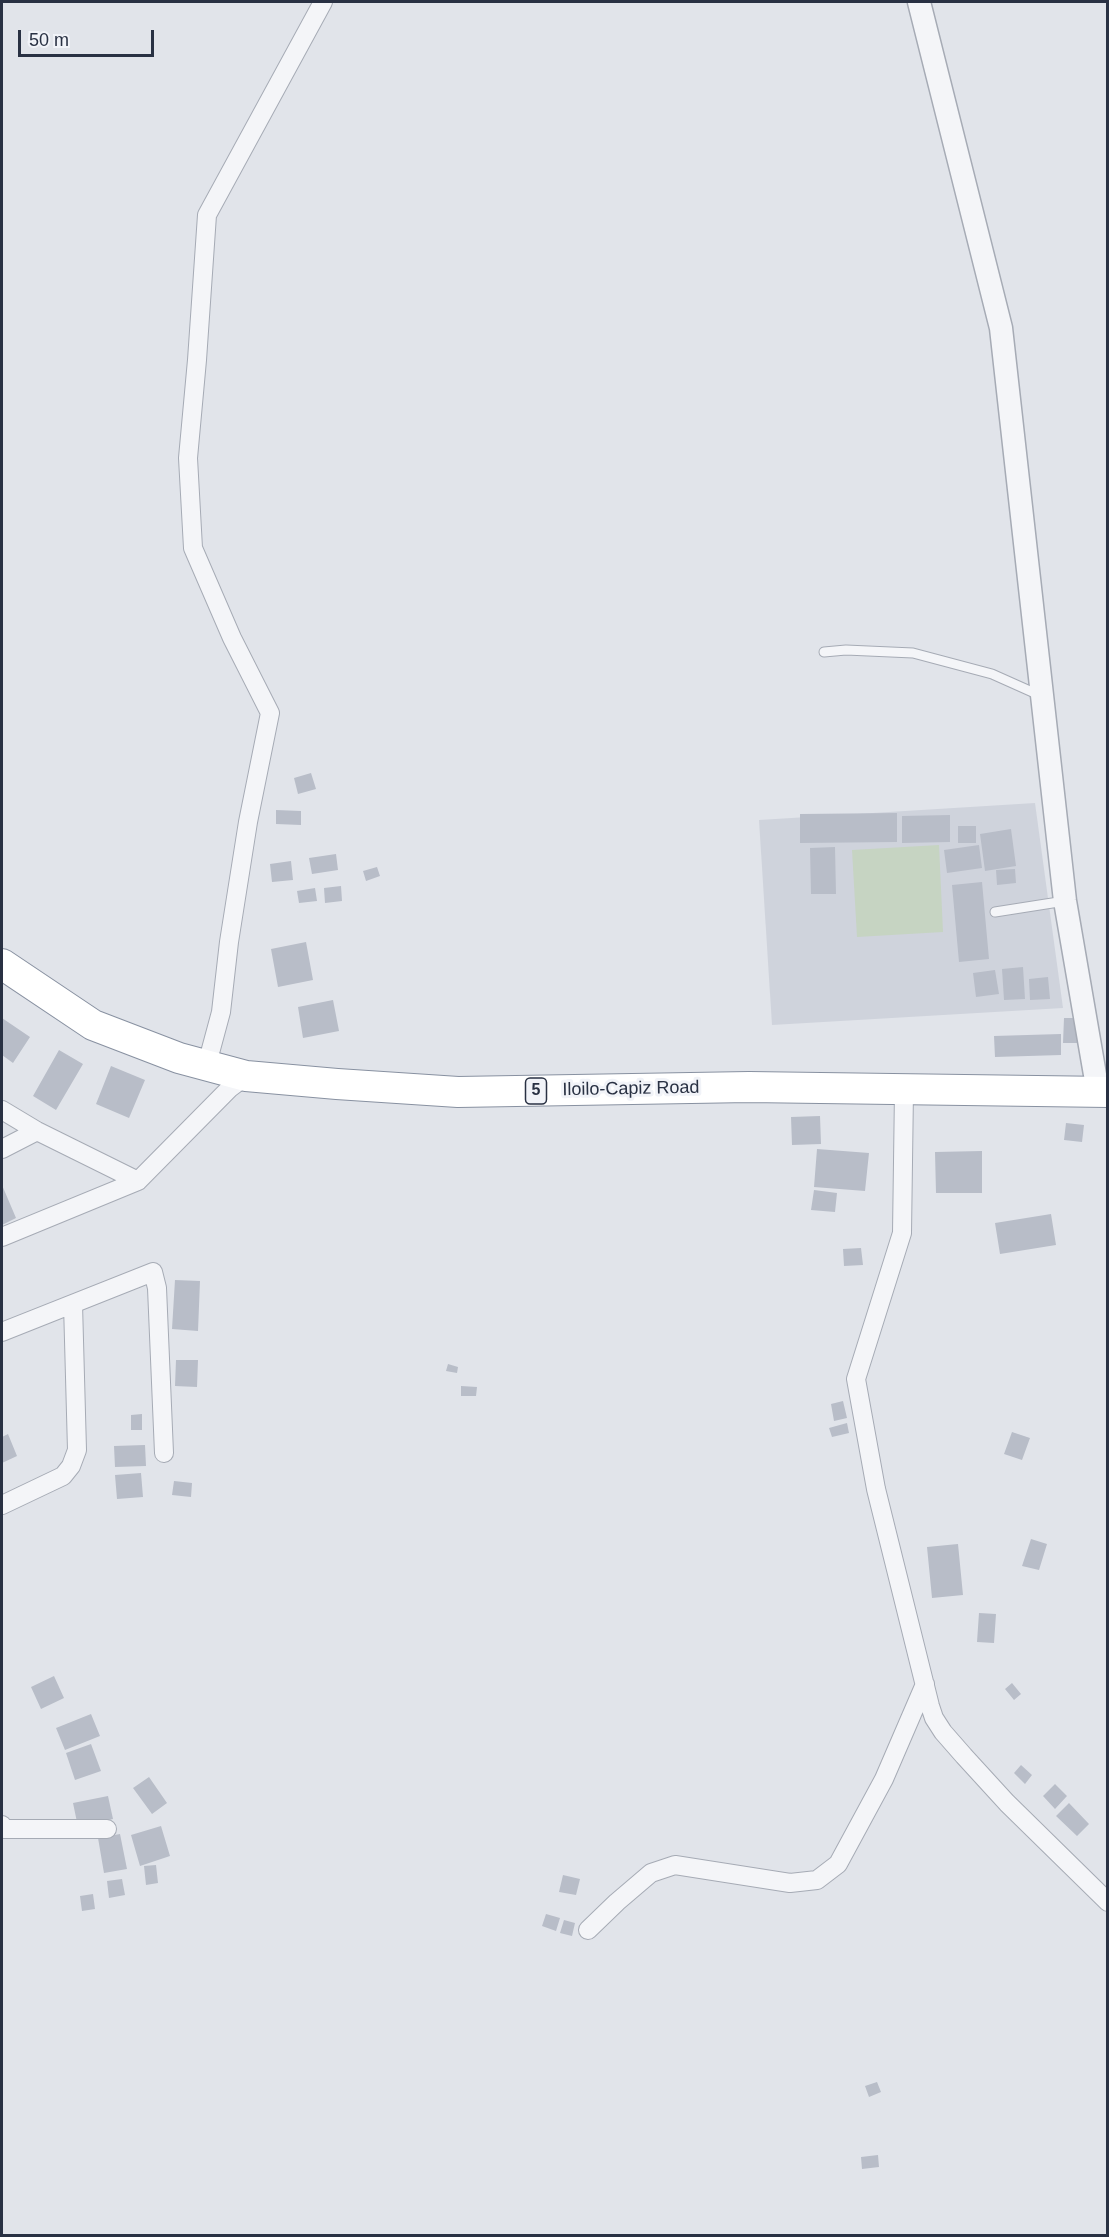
<!DOCTYPE html>
<style>
body{margin:0}
#map{position:relative;width:1109px;height:2237px;overflow:hidden;background:#e1e4ea;font-family:Arial,sans-serif}
canvas{display:block}
.frame{position:absolute;inset:0;border:3px solid #293143;pointer-events:none}
.scale{position:absolute;left:18px;top:30px;width:136px;height:27px;box-sizing:border-box;border:3px solid #293143;border-top:0;padding-left:8px;font-size:18px;line-height:21px;white-space:nowrap;color:#293143;-webkit-text-stroke:4px #f1f3f8;paint-order:stroke}
</style>
<div id="map">
<canvas width="1109" height="2237"></canvas>
<div class="frame"></div>
<div class="scale">50 m</div>
</div>
<script>
const ctx = document.querySelector('canvas').getContext('2d');
ctx.lineJoin = 'round';
function paint(path, color) { ctx.fillStyle = color; ctx.fill(path, 'evenodd'); }
const toPath = rows => new Path2D(rows.map(r => 'M' + r).join(''));
function strokePath(path, color, width, dash) { ctx.strokeStyle = color; ctx.lineWidth = width; ctx.lineCap = dash ? 'butt' : 'round'; ctx.setLineDash(dash || []); ctx.stroke(path); }
function label(font, color, halo, rows, align = 'center') {
  ctx.font = font + ' Arial,sans-serif'; ctx.lineWidth = 6; ctx.setLineDash([]); ctx.textBaseline = 'middle'; ctx.strokeStyle = halo; ctx.fillStyle = color; for (const [text, x, y, turn = 0] of rows) {
    ctx.save(); ctx.translate(x, y); ctx.rotate((+turn || 0) * Math.PI / 180); ctx.textAlign = isNaN(turn) ? turn : align; if (halo) ctx.strokeText(text, 0, 0); ctx.fillText(text, 0, 0); ctx.restore();
  }
}
paint(toPath([
 [1035,803,1063,1008,772,1025,759,820]
]), '#cfd3dc');
paint(toPath([
 [939,845,943,932,857,937,852,850]
]), '#c6d4c2');
paint(toPath([
 [311,773,316,789,298,794,294,778],
 [276,810,301,811,301,825,276,824],
 [897,813,897,842,800,843,800,814],
 [950,815,950,842,902,843,902,816],
 [958,826,976,826,976,843,958,843],
 [1011,829,1016,866,985,871,980,834],
 [979,845,982,868,947,873,944,850],
 [835,847,836,894,811,894,810,848],
 [336,854,338,870,312,874,309,858],
 [291,861,293,880,272,882,270,864],
 [377,867,380,876,366,881,363,871],
 [1015,869,1016,883,997,885,996,870],
 [982,882,989,959,959,962,952,885],
 [341,886,342,901,325,903,324,888],
 [315,888,317,901,299,903,297,891],
 [306,942,313,980,278,987,271,949],
 [1023,967,1025,999,1004,1000,1002,969],
 [995,970,999,994,976,997,973,973],
 [1048,977,1050,999,1030,1000,1029,979],
 [333,1000,339,1031,303,1038,298,1007],
 [2,1018,30,1037,13,1063,2,1055],
 [1064,1018,1079,1018,1077,1043,1063,1043],
 [1061,1034,1061,1055,995,1057,994,1036],
 [59,1050,83,1064,56,1110,33,1096],
 [111,1066,145,1080,129,1118,96,1104],
 [820,1116,821,1144,792,1145,791,1117],
 [1066,1123,1084,1125,1082,1142,1064,1140],
 [817,1149,869,1153,865,1191,814,1187],
 [982,1151,982,1193,936,1193,935,1152],
 [2,1185,16,1218,2,1225],
 [814,1190,837,1193,835,1212,811,1210],
 [1051,1214,1056,1245,1000,1254,995,1223],
 [861,1248,863,1265,844,1266,843,1249],
 [175,1280,200,1281,198,1331,172,1329],
 [176,1360,198,1360,197,1387,175,1386],
 [448,1364,458,1367,457,1373,446,1371],
 [461,1386,477,1387,476,1396,461,1396],
 [843,1401,847,1418,834,1421,831,1404],
 [142,1414,142,1430,131,1430,131,1415],
 [847,1423,849,1433,832,1437,829,1428],
 [1012,1432,1030,1438,1022,1460,1004,1454],
 [8,1434,17,1456,2,1463,2,1437],
 [145,1445,146,1466,115,1467,114,1446],
 [141,1473,143,1497,117,1499,115,1475],
 [174,1481,192,1483,191,1497,172,1495],
 [1031,1539,1047,1544,1039,1570,1022,1566],
 [958,1544,963,1595,932,1598,927,1547],
 [979,1613,996,1614,994,1643,977,1642],
 [54,1676,64,1698,41,1709,31,1687],
 [1012,1683,1021,1694,1014,1700,1005,1689],
 [91,1714,100,1736,65,1750,56,1728],
 [91,1744,101,1771,75,1780,66,1753],
 [1021,1765,1032,1775,1025,1784,1014,1773],
 [149,1777,167,1803,152,1814,133,1788],
 [1055,1784,1067,1796,1055,1809,1043,1796],
 [108,1796,113,1819,78,1827,73,1803],
 [1069,1803,1089,1824,1077,1836,1056,1816],
 [161,1826,170,1856,140,1866,131,1835],
 [120,1834,127,1869,104,1873,98,1838],
 [156,1865,158,1883,146,1885,144,1866],
 [563,1875,580,1879,576,1895,559,1892],
 [122,1879,125,1895,109,1898,107,1881],
 [93,1894,95,1909,82,1911,80,1896],
 [546,1914,560,1918,556,1931,542,1926],
 [564,1920,575,1923,572,1936,560,1933],
 [877,2082,881,2092,869,2097,865,2086],
 [878,2155,879,2167,862,2169,861,2157]
]), '#b8bdc8');
const service = toPath([
 [824,652,846,650,913,653,992,674,1039,695],
 [995,912,1065,901]
]);
const minor = toPath([
 [207,1064,221,1012,229,942,248,822,270,713,232,638,193,548,188,458,197,360,207,215,323,2],
 [904,1091,902,1233,856,1379,876,1489,930,1706,934,1718,943,1732,964,1756,1007,1803,1108,1902],
 [2,1110,37,1131,138,1181],
 [2,1149,37,1131],
 [2,1237,138,1181,230,1088,246,1076],
 [2,1332,153,1272,157,1288,164,1453],
 [2,1505,63,1476,71,1466,77,1450,73,1304],
 [2,1825,4,1829,107,1829],
 [588,1930,617,1902,651,1873,675,1865,790,1883,817,1880,838,1864,884,1779,925,1684]
]);
const tertiary = toPath([
 [919,2,1001,328,1065,901,1098,1092]
]);
const trunk = toPath([
 [2,964,93,1025,179,1058,246,1076,337,1084,458,1092,749,1087,1108,1092]
]);
strokePath(service, '#a6abb5', 11);
strokePath(minor, '#a6abb5', 20);
strokePath(tertiary, '#a6abb5', 25);
strokePath(trunk, '#8891a1', 32);
strokePath(service, '#f4f5f8', 9);
strokePath(minor, '#f4f5f8', 18);
strokePath(tertiary, '#f4f5f8', 22);
strokePath(trunk, '#fff', 30);
for (const [x, y, w] of [
 [536,1091,21]
]) { const box = new Path2D(); box.roundRect(x - w / 2, y - 13, w, 26, 4.5); ctx.fillStyle = '#f1f3f8'; ctx.fill(box); strokePath(box, '#293143', 1.5); }
label('bold 16px', '#293143', null, [
 ["5",536,1091]
]);
label('18px', '#293143', '#f1f3f8', [
 ["Iloilo-Capiz Road",631,1089,-1]
]);
</script>
